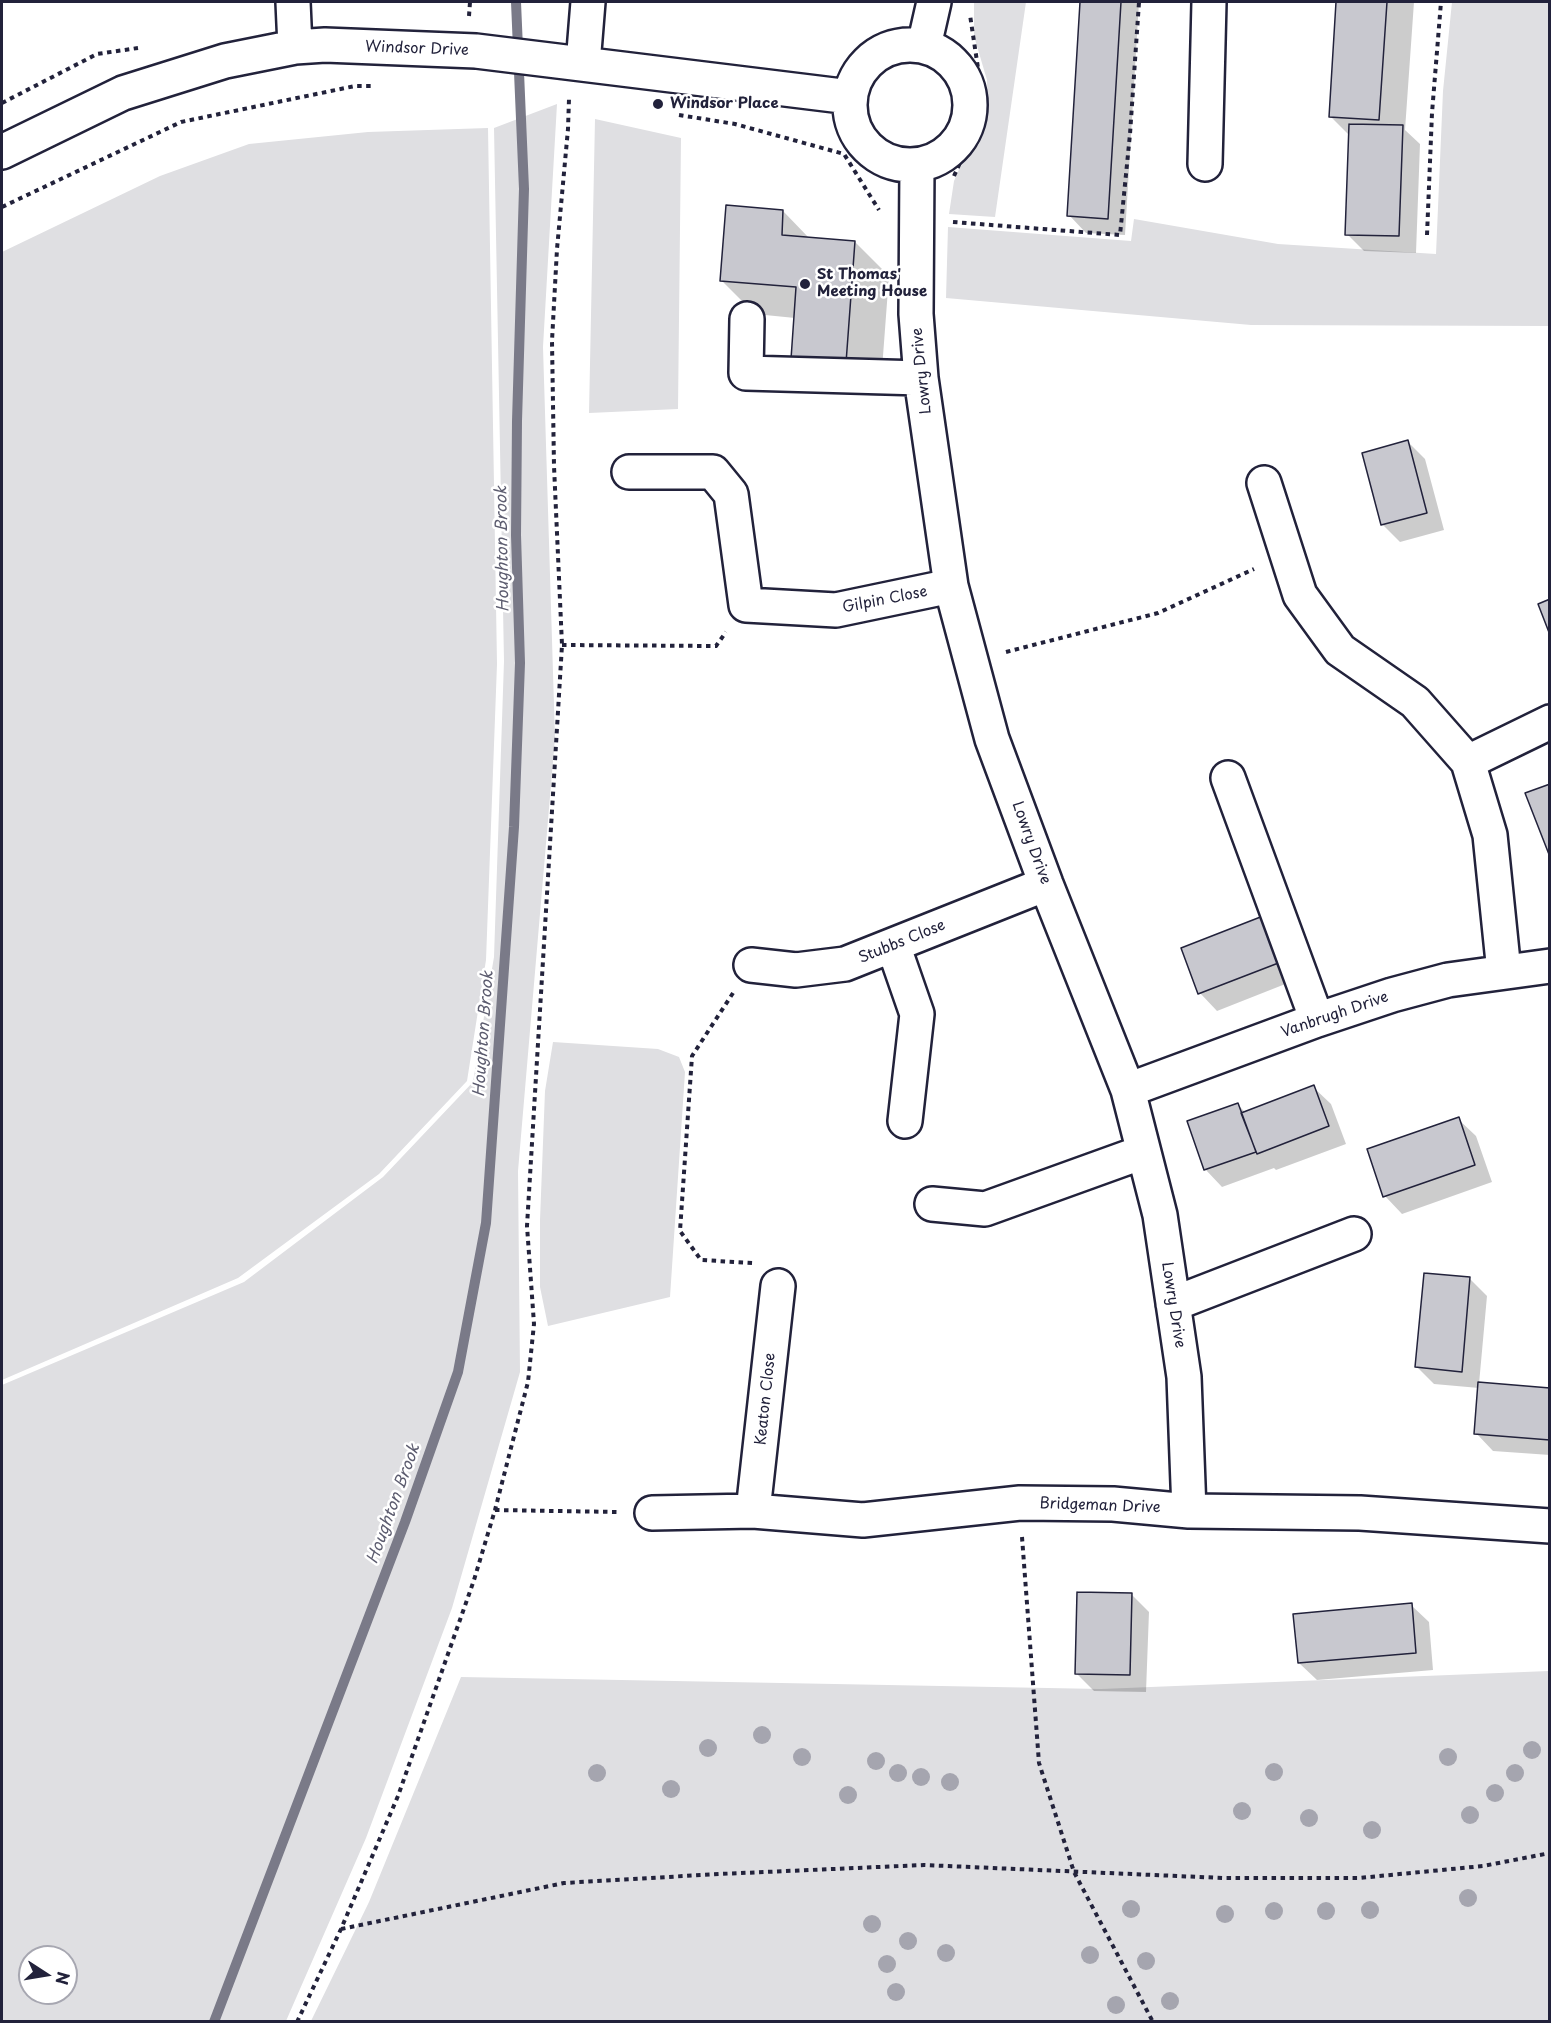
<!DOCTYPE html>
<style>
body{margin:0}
#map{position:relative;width:1551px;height:2023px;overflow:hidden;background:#fff;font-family:"Playpen Sans",sans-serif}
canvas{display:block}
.frame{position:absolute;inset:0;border:3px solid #22223b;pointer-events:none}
.north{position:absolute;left:18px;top:1945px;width:60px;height:60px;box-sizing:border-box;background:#fff;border:2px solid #a7a7b1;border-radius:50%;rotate:102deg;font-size:16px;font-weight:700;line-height:24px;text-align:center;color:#22223b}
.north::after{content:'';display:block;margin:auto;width:21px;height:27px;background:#22223b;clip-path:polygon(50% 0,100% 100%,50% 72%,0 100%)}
</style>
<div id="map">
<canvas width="1551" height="2023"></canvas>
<div class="frame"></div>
<div class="north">N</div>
</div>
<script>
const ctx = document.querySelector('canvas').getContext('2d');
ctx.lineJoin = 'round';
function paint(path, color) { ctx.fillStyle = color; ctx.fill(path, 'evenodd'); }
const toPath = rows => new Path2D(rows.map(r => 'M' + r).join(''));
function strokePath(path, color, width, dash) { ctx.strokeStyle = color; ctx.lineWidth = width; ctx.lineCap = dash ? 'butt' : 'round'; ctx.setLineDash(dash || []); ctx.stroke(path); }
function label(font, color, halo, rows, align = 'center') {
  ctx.font = font + ' "Playpen Sans",sans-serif'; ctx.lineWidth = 5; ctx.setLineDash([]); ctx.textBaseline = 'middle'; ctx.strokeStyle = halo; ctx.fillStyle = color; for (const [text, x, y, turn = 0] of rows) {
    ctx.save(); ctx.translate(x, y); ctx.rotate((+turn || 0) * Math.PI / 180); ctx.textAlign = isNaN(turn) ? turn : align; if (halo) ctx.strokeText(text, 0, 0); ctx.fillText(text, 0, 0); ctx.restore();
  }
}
paint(toPath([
 [974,2,1026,2,995,217,949,214,954,181,963,160,979,144,988,116,987,80,974,36],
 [1452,2,1549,2,1549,326,1251,325,946,298,948,227,1131,241,1134,219,1278,244,1436,254,1443,91],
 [557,104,543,347,555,738,518,1171,520,1372,452,1608,366,1838,286,2021,2,2021,2,1385,244,1282,383,1177,473,1082,494,957,504,661,494,128],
 [30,1957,66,1957,66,1993,30,1993],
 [595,119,681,138,678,409,589,413],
 [488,128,497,664,486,960,467,1081,379,1174,238,1278,2,1380,2,252,160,176,249,144,368,132],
 [553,1042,658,1049,679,1057,685,1072,670,1297,548,1326,540,1287,540,1220,545,1091],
 [1549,1671,1549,2021,311,2021,369,1902,461,1677,1101,1689]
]), '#dfdfe2');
paint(toPath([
 [1082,2,1139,2,1125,235,1086,233,1069,215],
 [1338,2,1414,2,1405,130,1420,144,1416,253,1364,251,1347,234,1350,136,1330,116],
 [783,211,810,239,855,242,889,276,880,396,826,392,792,358,795,318,755,314,721,280],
 [1408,442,1425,459,1444,530,1400,542,1382,524],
 [1280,935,1298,979,1217,1011,1200,993],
 [1313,1087,1331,1104,1346,1144,1276,1170,1274,1168,1222,1187,1205,1169,1237,1104,1246,1113],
 [1458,1119,1476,1136,1492,1182,1402,1214,1385,1196,1368,1150],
 [1469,1278,1487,1296,1479,1384,1550,1389,1550,1455,1493,1451,1476,1433,1479,1388,1434,1384,1417,1367],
 [1131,1594,1149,1612,1146,1692,1094,1691,1076,1673],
 [1411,1605,1429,1622,1433,1670,1317,1680,1299,1663]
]), '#0003');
strokePath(toPath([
 [214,2022,405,1522,458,1372,486,1223,514,827,520,663,516,535,517,421,524,189,516,2]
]), '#7a7a88', 10);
const building = toPath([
 [1080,2,1121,2,1108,219,1067,216,1080,2],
 [1336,2,1387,2,1379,120,1329,117,1336,2],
 [1349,124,1403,125,1399,236,1345,235,1349,124],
 [726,205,783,210,782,235,855,241,846,363,791,359,796,287,720,281,726,205],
 [1408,440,1427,513,1381,525,1362,453,1408,440],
 [1550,599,1550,635,1538,604,1550,599],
 [1550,784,1550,857,1525,793,1550,784],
 [1263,916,1281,962,1198,994,1181,948,1263,916],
 [1314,1085,1329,1126,1257,1154,1241,1113,1314,1085],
 [1238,1103,1256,1152,1204,1170,1187,1121,1238,1103],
 [1459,1117,1475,1165,1383,1197,1367,1149,1459,1117],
 [1424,1273,1470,1277,1462,1372,1415,1367,1424,1273],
 [1478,1382,1550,1388,1550,1440,1474,1434,1478,1382],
 [1077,1592,1132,1593,1130,1675,1075,1674,1077,1592],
 [1412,1603,1416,1653,1298,1663,1293,1614,1412,1603]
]);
paint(building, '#c8c8cf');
strokePath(building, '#22223b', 1.5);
const minor = toPath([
 [293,2,295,47],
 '850 105a60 60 0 1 1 120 0a60 60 0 1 1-120 0Z',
 [924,46,934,2],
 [583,64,588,2],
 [2,152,123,93,225,61,295,47,325,45,476,51,850,97],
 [1205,164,1209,2],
 [917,165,916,314,921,378,951,586,992,739,1046,884,1128,1090,1160,1215,1184,1377,1189,1511],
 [747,319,746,373,921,378],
 [629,472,713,472,731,494,746,605,836,610,951,586],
 [1264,483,1300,595,1340,650,1415,702,1468,762,1490,835,1504,972],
 [1468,762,1550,722],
 [1228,778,1317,1020],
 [893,945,917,1014,905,1121],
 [751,965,796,970,845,964,1046,884],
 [1128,1090,1317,1020,1392,995,1448,980,1550,966],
 [932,1204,985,1209,1143,1152],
 [1173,1304,1354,1234],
 [753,1511,778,1286],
 [652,1513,753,1511,863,1520,1020,1503,1113,1504,1189,1511,1360,1513,1550,1526]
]);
strokePath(minor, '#22223b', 38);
strokePath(toPath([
 [469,16,470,2],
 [2,103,97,54,138,48],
 [679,115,735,124,844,154,879,210],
 [954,176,964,154,981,127,984,108,970,15],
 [2,207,181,122,355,86,371,86],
 [953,222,1120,235,1130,134,1139,2],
 [1427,235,1432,113,1441,2],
 [562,645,716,646,726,632],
 [1006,652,1158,613,1254,569],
 [733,993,692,1056,680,1231,701,1260,753,1263],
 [495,1510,618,1512],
 [1022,1537,1039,1763,1074,1872,1153,2022],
 [341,1929,564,1883,719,1874,924,1865,1223,1878,1359,1878,1483,1866,1550,1853],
 [297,2022,341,1929,398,1796,474,1580,495,1510,528,1382,534,1324,527,1226,562,645,554,466,552,341,557,249,568,129,569,99]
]), '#22223b', 4, [4.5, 4.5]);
strokePath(minor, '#fff', 33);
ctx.fillStyle = '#a5a5af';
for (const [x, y] of [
 [762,1735],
 [708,1748],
 [1532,1750],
 [802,1757],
 [1448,1757],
 [876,1761],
 [1274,1772],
 [597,1773],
 [898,1773],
 [1515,1773],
 [921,1777],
 [950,1782],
 [671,1789],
 [1495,1793],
 [848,1795],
 [1242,1811],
 [1470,1815],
 [1309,1818],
 [1372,1830],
 [1468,1898],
 [1131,1909],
 [1370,1910],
 [1274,1911],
 [1326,1911],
 [1225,1914],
 [872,1924],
 [908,1941],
 [946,1953],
 [1090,1955],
 [1146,1961],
 [887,1964],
 [896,1992],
 [1170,2001],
 [1116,2005]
]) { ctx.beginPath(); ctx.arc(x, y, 9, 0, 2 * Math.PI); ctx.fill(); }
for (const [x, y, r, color] of [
 [658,104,6,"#22223b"],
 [805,284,6,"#22223b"]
]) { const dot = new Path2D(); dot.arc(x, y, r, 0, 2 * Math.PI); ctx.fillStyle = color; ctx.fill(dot); strokePath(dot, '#fff', 2); }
label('15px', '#22223b', '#fff', [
 ["Windsor Drive",417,49,2],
 ["Lowry Drive",922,371,-96],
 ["Gilpin Close",885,600,-11],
 ["Lowry Drive",1031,843,70],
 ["Stubbs Close",902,942,-22],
 ["Vanbrugh Drive",1335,1015,-19],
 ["Lowry Drive",1173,1305,81],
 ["Keaton Close",766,1399,-84],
 ["Bridgeman Drive",1100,1506,2]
]);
label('bold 15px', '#22223b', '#fff', [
 ["Windsor Place",670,104],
 ["St Thomas'",817,275],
 ["Meeting House",817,292]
], 'left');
label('italic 16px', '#5c5c6f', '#fff', [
 ["Houghton Brook",503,549,-91],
 ["Houghton Brook",484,1034,-86],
 ["Houghton Brook",394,1504,-70]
]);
</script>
